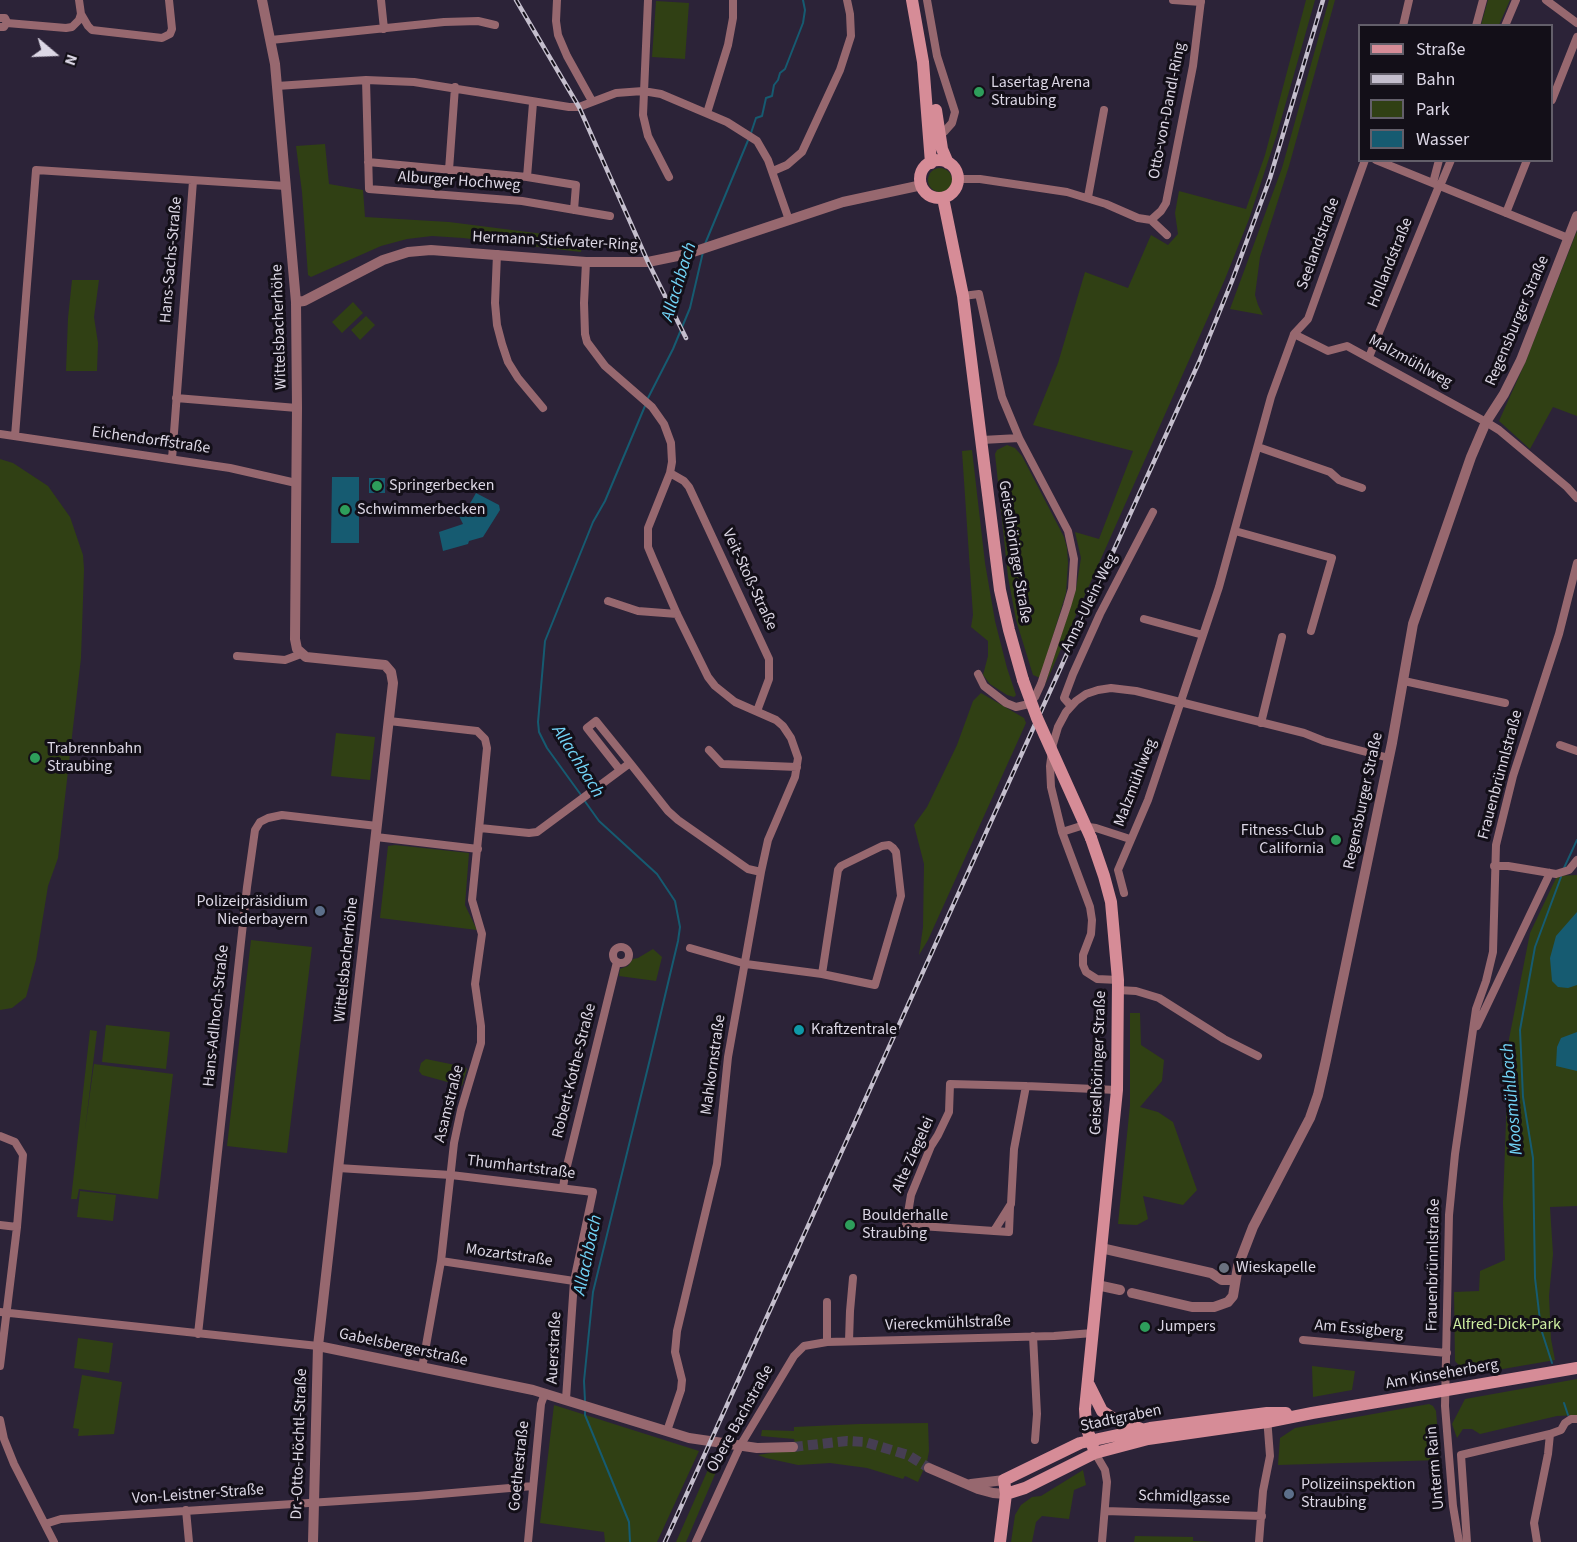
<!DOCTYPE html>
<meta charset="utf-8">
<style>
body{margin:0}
#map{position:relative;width:1577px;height:1542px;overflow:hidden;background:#2c2338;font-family:"Source Sans 3",sans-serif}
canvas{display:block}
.legend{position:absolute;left:1358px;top:24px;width:195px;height:138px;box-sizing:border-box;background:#130f18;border:2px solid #635f6a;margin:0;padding:8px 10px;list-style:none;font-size:18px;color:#dcd7e5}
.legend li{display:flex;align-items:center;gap:12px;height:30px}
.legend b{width:30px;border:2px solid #635f6a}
.north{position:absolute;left:24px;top:24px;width:60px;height:60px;-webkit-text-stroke:4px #130f18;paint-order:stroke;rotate:109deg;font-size:16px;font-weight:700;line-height:24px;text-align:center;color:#dcd7e5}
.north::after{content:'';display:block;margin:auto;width:21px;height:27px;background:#dcd7e5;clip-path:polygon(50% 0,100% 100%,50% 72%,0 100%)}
</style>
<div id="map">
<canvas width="1577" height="1542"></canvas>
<ul class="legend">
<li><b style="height:8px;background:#d68c97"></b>Straße</li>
<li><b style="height:8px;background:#c4becd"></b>Bahn</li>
<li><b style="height:16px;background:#304014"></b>Park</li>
<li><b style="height:16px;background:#165b71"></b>Wasser</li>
</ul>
<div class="north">N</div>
</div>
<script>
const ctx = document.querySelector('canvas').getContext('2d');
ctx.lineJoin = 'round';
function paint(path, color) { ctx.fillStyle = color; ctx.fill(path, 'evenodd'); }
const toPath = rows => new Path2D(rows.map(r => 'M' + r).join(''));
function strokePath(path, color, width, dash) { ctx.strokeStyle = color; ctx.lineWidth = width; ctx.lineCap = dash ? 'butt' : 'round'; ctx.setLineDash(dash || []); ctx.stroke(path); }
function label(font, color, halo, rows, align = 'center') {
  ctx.font = font + ' "Source Sans 3",sans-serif'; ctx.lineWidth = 6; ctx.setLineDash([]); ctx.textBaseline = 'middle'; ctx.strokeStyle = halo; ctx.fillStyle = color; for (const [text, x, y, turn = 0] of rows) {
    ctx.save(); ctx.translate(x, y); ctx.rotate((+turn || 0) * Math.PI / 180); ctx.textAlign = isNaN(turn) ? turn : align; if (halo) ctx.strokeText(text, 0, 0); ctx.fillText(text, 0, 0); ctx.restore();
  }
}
paint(toPath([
 [1306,0,1315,0,1277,134,1249,219,1225,279,1045,685,1076,589,1081,558,1075,532,1099,539,1133,451,1033,425,1058,363,1085,272,1128,288,1151,235,1168,245,1178,234,1175,213,1179,191,1246,209,1265,155],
 [1329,0,1335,0,1289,166,1260,257,1255,295,1258,305,1263,315,1230,309,1282,168],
 [1488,0,1510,0,1499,25,1481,25],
 [656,1,689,3,685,59,652,57],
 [325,144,329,184,363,190,365,217,449,222,583,239,581,252,463,238,432,236,407,239,381,246,311,277,308,275,302,192,296,146],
 '928 180a12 12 0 1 1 24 0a12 12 0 1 1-24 0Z',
 [1577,231,1577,416,1553,407,1530,449,1499,421,1525,363],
 [72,280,99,280,94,317,98,343,97,371,66,371,68,318],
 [353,302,363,313,342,333,332,322],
 [366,316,375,325,360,340,351,330],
 [1007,445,1015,448,1022,456,1064,537,1067,548,1068,563,1066,593,1040,678,1033,675,1016,620,1008,577,995,454,997,450],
 [972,450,985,563,995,621,1007,668,1016,695,1014,697,1007,695,990,684,983,675,988,656,988,641,971,627,973,615,962,451],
 [0,459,13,463,48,486,70,517,83,555,84,569,81,658,58,858,48,886,36,960,26,997,12,1008,0,1010],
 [981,693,1024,718,1026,723,928,940,919,955,923,927,924,864,914,825,927,807,957,745,973,701],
 [336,733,375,737,370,780,331,776],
 [395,845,469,853,465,905,477,930,380,918,388,846],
 [1577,875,1577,1206,1550,1207,1553,1254,1549,1296,1551,1339,1555,1360,1468,1375,1455,1361,1454,1292,1479,1291,1480,1271,1505,1260,1503,1203,1509,1039,1530,933,1557,876],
 [251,940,312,947,287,1153,227,1146],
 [653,949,662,957,656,981,619,976,620,969,628,966,633,959,638,958],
 [1130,1013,1140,1013,1141,1045,1164,1060,1162,1081,1140,1107,1158,1112,1173,1122,1197,1190,1183,1205,1143,1196,1148,1219,1137,1225,1118,1224,1130,1105],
 [106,1025,170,1032,166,1069,102,1062],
 [90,1030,97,1031,85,1130,94,1064,173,1074,158,1199,79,1189,77,1199,71,1199],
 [426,1059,465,1067,467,1069,462,1086,422,1075,419,1071,421,1063],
 [80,1191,116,1195,113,1221,77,1217],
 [78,1338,113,1343,109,1373,74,1368],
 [1312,1366,1355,1371,1352,1390,1313,1397],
 [82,1375,122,1382,114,1434,78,1436,79,1429,73,1428],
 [1577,1379,1577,1415,1557,1416,1480,1434,1472,1429,1463,1429,1457,1438,1452,1424,1465,1399],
 [1429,1404,1433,1406,1436,1411,1440,1460,1278,1465,1280,1438,1295,1428],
 [554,1405,699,1451,657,1542,605,1542,604,1532,540,1523],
 [928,1423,929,1451,927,1462,918,1482,905,1476,903,1479,867,1468,830,1463,798,1465,766,1458,758,1455,796,1449,794,1439,761,1436,762,1430,794,1431,794,1427,860,1424],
 [714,1456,722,1458,686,1542,676,1542],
 [1083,1470,1086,1485,1074,1490,1069,1519,1042,1516,1036,1522,1032,1542,1011,1542,1015,1515,1021,1505,1032,1497,1041,1496],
 [1135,1536,1193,1537,1193,1541,1215,1542,1134,1542]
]), '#304014');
paint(toPath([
 [332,477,359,477,359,543,331,543],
 [369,478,385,478,385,493,369,493],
 [476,493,499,505,500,510,483,537,469,541,468,544,443,551,439,532,463,524,459,516,459,508,468,507],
 [1577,912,1577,985,1568,988,1558,987,1552,981,1550,958,1556,936],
 [1577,1032,1577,1071,1556,1066,1557,1047,1561,1038]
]), '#165b71');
strokePath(toPath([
 [751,133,756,118,762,116,766,98,772,96,774,85,778,80,780,73,785,69,803,23,805,10,803,0],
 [705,244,749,138],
 [647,400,673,349,690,308,703,252],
 [581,795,547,748,539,732,538,722,545,641,593,522,605,501,645,406],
 [584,800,599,821,657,874,675,901,680,927,678,941,650,1059,593,1292,584,1381,585,1401],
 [1564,868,1577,840],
 [1552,1363,1541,1329,1535,1278,1533,1158,1523,1097,1520,1030,1535,947,1561,877],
 [1564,1403,1568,1415],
 [585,1410,585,1415,629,1522,630,1542]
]), '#165b71', 2);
strokePath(toPath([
 [793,1447,847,1441,865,1442,908,1455,929,1468]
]), '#463e52', 10, [10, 5]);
strokePath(toPath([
 [381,0,384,29],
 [557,0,556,21,558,35,567,56,592,101],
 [648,0,643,115,648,136,669,177],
 [927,0,937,56,955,112,952,123,944,132,939,133],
 [1173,0,1201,2],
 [1546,0,1577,23],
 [81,14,88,26,92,30,162,38,170,34,172,29,169,0],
 [0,18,5,18,7,22,4,27,0,27],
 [7,23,66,28,72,27,79,20,81,14,79,0],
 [1403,26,1409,0],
 [1476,26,1483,0],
 [1505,26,1516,0],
 [271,40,444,22,478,21,495,25],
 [366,80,369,189,522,201,610,216],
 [277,86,366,80,414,82,569,107,579,107,616,93,643,91,661,94,727,122,757,141,768,160,789,220],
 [1552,100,1577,37],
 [707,113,728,45,733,18,733,0],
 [1376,160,1568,238],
 [368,162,527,177,576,185,574,210],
 [449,170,455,87],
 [773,171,787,165,802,152,840,70,851,36,850,14,847,0],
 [527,177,533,103],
 [958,179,980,179,1067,192,1106,204,1138,218,1151,220],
 [1433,183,1439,160],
 [1440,186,1451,160],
 [1088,197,1104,110],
 [1506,213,1527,160],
 [1151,220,1161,211,1166,203,1193,66,1201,0],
 [1151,220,1167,235],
 [497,254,495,303,497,325,502,344,508,362,518,378,543,408],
 [586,262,584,303,585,334,587,342,605,366,652,407,664,424,671,443,672,462,670,473,648,528,648,547,653,559,677,614,708,677,715,686,735,702,776,720,783,726,791,738,798,758,795,777,768,840,761,872,728,1057,717,1164,677,1331,675,1352,682,1380,681,1390,667,1431],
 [963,296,979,294,1002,397,1019,438,1068,531,1074,559,1072,589,1067,606,1041,684,1035,697,1029,704,1016,707,1006,703,984,686,978,674],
 [1294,334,1308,319,1365,160],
 [1369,357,1439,186],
 [176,398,297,408],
 [0,434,230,468,296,483],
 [15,436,36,170,286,186],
 [982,440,1019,438],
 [1258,447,1330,472,1339,480,1362,488],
 [172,459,193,181],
 [670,473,684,481,689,487,769,659,769,679,757,711],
 [1235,531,1332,558,1311,631],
 [608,601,638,611,677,614],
 [1144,619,1203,635],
 [237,656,285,660,301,654],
 [1404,681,1505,703],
 [1071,706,1064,698,1073,674,1100,614,1153,512],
 [389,721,477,731,485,739,487,748,472,900,482,934,475,984,481,1026,481,1043,461,1110,454,1143,441,1261,422,1368],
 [1261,723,1282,637],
 [1560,745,1577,751],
 [709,750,722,764,797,767],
 [620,770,587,728,596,721,630,763],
 [480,828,529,833,537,832,630,763,668,811,678,820,748,869,761,872],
 [1062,832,1081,826,1096,828,1130,839],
 [376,837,478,849],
 [1494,866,1508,866,1556,874,1569,870,1577,860],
 [1124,893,1118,870,1148,800,1219,587,1271,397,1294,334,1328,351,1347,346,1486,422,1499,430,1567,487,1577,498],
 '613 955a8 8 0 1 1 16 0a8 8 0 1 1-16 0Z',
 [690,948,746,964,822,974,875,985,901,896,896,852,893,848,889,845,882,846,841,866,838,870,822,974],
 [1118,980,1097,979,1086,972,1083,965,1083,955,1091,934,1092,920,1090,907,1062,832,1051,787,1050,766,1053,744,1058,727,1066,712,1076,701,1086,694,1098,690,1111,688,1136,691,1304,733,1324,741,1389,758],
 [1118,990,1136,991,1159,998,1224,1039,1258,1056],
 [1477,1026,1550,873],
 [1026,1086,1014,1149,1011,1204,994,1231,906,1225,911,1195,931,1146,938,1135,949,1112,950,1084,1026,1086,1117,1090],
 [0,1136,15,1142,23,1155,17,1227,0,1366],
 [338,1168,451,1175,593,1192,574,1281,566,1399],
 [563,1188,565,1174,617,962],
 [0,1225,17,1227],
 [994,1231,1009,1232,1010,1207],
 [441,1261,574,1281],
 [827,1302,827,1342],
 [0,1312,318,1346],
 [198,1334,247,887,255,830,260,822,268,818,282,815,377,826],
 [1033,1336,1037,1414,1035,1440],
 [1303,1340,1447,1353],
 [849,1341,850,1311,853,1278],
 [0,1420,4,1439,14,1464,54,1542],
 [1095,1453,1105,1470,1107,1482,1102,1542],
 [186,1510,189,1542],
 [1105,1511,1262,1516],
 [45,1524,61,1519,417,1496,533,1486],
 [528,1542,541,1404,545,1393],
 [696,1542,740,1446,794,1356,804,1346,827,1342,1054,1336,1093,1333],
 [1259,1542,1263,1491,1270,1456,1267,1417],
 [1459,1542,1453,1506,1445,1406,1449,1215,1455,1154,1476,1009,1486,981,1493,952,1496,845,1513,776,1559,634,1577,563],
 [1467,1542,1461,1455,1550,1434,1561,1430,1565,1423,1571,1419,1577,1419],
 [1537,1542,1534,1523,1548,1454,1550,1434]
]), '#97686f', 8);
strokePath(toPath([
 [262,0,275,64,296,302,297,408,295,639,297,649,306,657,385,665,391,672,393,683,318,1346,313,1542],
 [296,302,304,301,383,260,408,252,431,250,586,262,648,262,687,254,843,202,922,185],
 [1101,1248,1211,1273,1222,1280,1234,1280],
 [1097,1285,1120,1290],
 [1132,1293,1192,1307,1214,1307,1228,1302,1233,1296,1238,1266,1253,1227,1310,1118,1318,1095,1326,1060,1392,743,1413,624,1471,457,1486,422,1504,394,1521,360,1577,216],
 [318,1346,533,1390,689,1438,757,1448,793,1447],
 [929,1468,978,1489,993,1493,1006,1494],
 [971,1484,1004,1480]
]), '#97686f', 10);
strokePath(toPath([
 [912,0,923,62,931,163],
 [936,110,942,149,948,163],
 '920 179a19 19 0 1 1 38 0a19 19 0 1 1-38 0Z',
 [943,198,963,296,1000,590,1009,630,1023,680],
 [1091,838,1104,876,1111,902,1118,980,1117,1090,1085,1409,1086,1426,1095,1453],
 [1089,1385,1102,1411,1114,1419,1141,1429],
 [1006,1494,1025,1488,1095,1453,1148,1439,1267,1422,1312,1413,1577,1368],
 [1000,1542,1006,1494,1004,1480,1080,1443,1150,1428,1267,1413,1286,1413]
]), '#d68c97', 12);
const rail = toPath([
 [516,0,579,107,648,262,686,338],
 [665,1542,1199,362,1232,281,1270,178,1323,0]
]);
strokePath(rail, '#c4becd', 4.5);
strokePath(rail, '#130f18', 2, [7]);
strokePath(toPath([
 [1023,680,1037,718,1091,838]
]), '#d68c97', 12);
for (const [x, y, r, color] of [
 [979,92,6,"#2e9e5b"],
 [377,486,6,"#2e9e5b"],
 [345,510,6,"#2e9e5b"],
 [35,758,6,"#2e9e5b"],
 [1336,840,6,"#2e9e5b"],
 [320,911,6,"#5c6f8a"],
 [799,1030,6,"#0f9aa8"],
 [850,1225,6,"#2e9e5b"],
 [1224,1268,6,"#6b7280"],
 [1145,1327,6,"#2e9e5b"],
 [1289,1494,6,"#5c6f8a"]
]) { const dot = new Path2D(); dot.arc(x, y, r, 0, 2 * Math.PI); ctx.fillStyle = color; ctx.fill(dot); strokePath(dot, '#130f18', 2); }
label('16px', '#dcd7e5', '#130f18', [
 ["Lasertag Arena",991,83],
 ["Straubing",991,101],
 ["Springerbecken",389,486],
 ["Schwimmerbecken",357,510],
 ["Trabrennbahn",47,749],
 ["Straubing",47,767],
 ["Fitness-Club",1324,831,"right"],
 ["California",1324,849,"right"],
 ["Polizeipräsidium",308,902,"right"],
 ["Niederbayern",308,920,"right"],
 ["Kraftzentrale",811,1030],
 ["Boulderhalle",862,1216],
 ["Straubing",862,1234],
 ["Wieskapelle",1236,1268],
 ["Jumpers",1157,1327],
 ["Polizeiinspektion",1301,1485],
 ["Straubing",1301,1503]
], 'left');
label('16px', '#dcd7e5', '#130f18', [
 ["Otto-von-Dandl-Ring",1168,111,-79],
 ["Alburger Hochweg",459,182,4],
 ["Hermann-Stiefvater-Ring",555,242,3],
 ["Seelandstraße",1319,244,-70],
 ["Hans-Sachs-Straße",172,260,-85],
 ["Hollandstraße",1391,263,-68],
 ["Regensburger Straße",1518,321,-67],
 ["Wittelsbacherhöhe",280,327,-92],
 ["Malzmühlweg",1410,362,29],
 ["Eichendorffstraße",151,441,8],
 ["Geiselhöringer Straße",1014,552,81],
 ["Veit-Stoß-Straße",749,580,65],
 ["Anna-Ulein-Weg",1090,603,-64],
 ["Frauenbrünnlstraße",1501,775,-75],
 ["Malzmühlweg",1136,783,-69],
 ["Regensburger Straße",1364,801,-78],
 ["Wittelsbacherhöhe",347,960,-84],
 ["Hans-Adlhoch-Straße",217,1016,-84],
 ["Geiselhöringer Straße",1099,1063,-88],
 ["Mahkornstraße",714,1065,-82],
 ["Robert-Kothe-Straße",575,1071,-76],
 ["Asamstraße",450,1104,-76],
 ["Alte Ziegelei",914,1155,-66],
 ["Thumhartstraße",521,1168,7],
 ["Mozartstraße",509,1256,8],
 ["Frauenbrünnlstraße",1434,1265,-89],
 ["Viereckmühlstraße",948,1324,-2],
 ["Am Essigberg",1359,1330,5],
 ["Gabelsbergerstraße",403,1348,12],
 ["Auerstraße",555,1348,-87],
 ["Am Kinseherberg",1442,1375,-10],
 ["Obere Bachstraße",741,1419,-61],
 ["Stadtgraben",1121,1419,-12],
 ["Dr.-Otto-Höchtl-Straße",300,1444,-88],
 ["Goethestraße",520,1466,-84],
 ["Unterm Rain",1436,1468,-95],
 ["Von-Leistner-Straße",198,1495,-4],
 ["Schmidlgasse",1184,1498,2]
]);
label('16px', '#cceca0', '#130f18', [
 ["Alfred-Dick-Park",1507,1325]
]);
label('italic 18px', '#72d4f7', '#130f18', [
 ["Allachbach",680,282,-73],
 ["Allachbach",577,762,58],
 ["Moosmühlbach",1513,1099,-95],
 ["Allachbach",589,1255,-78]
]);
</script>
